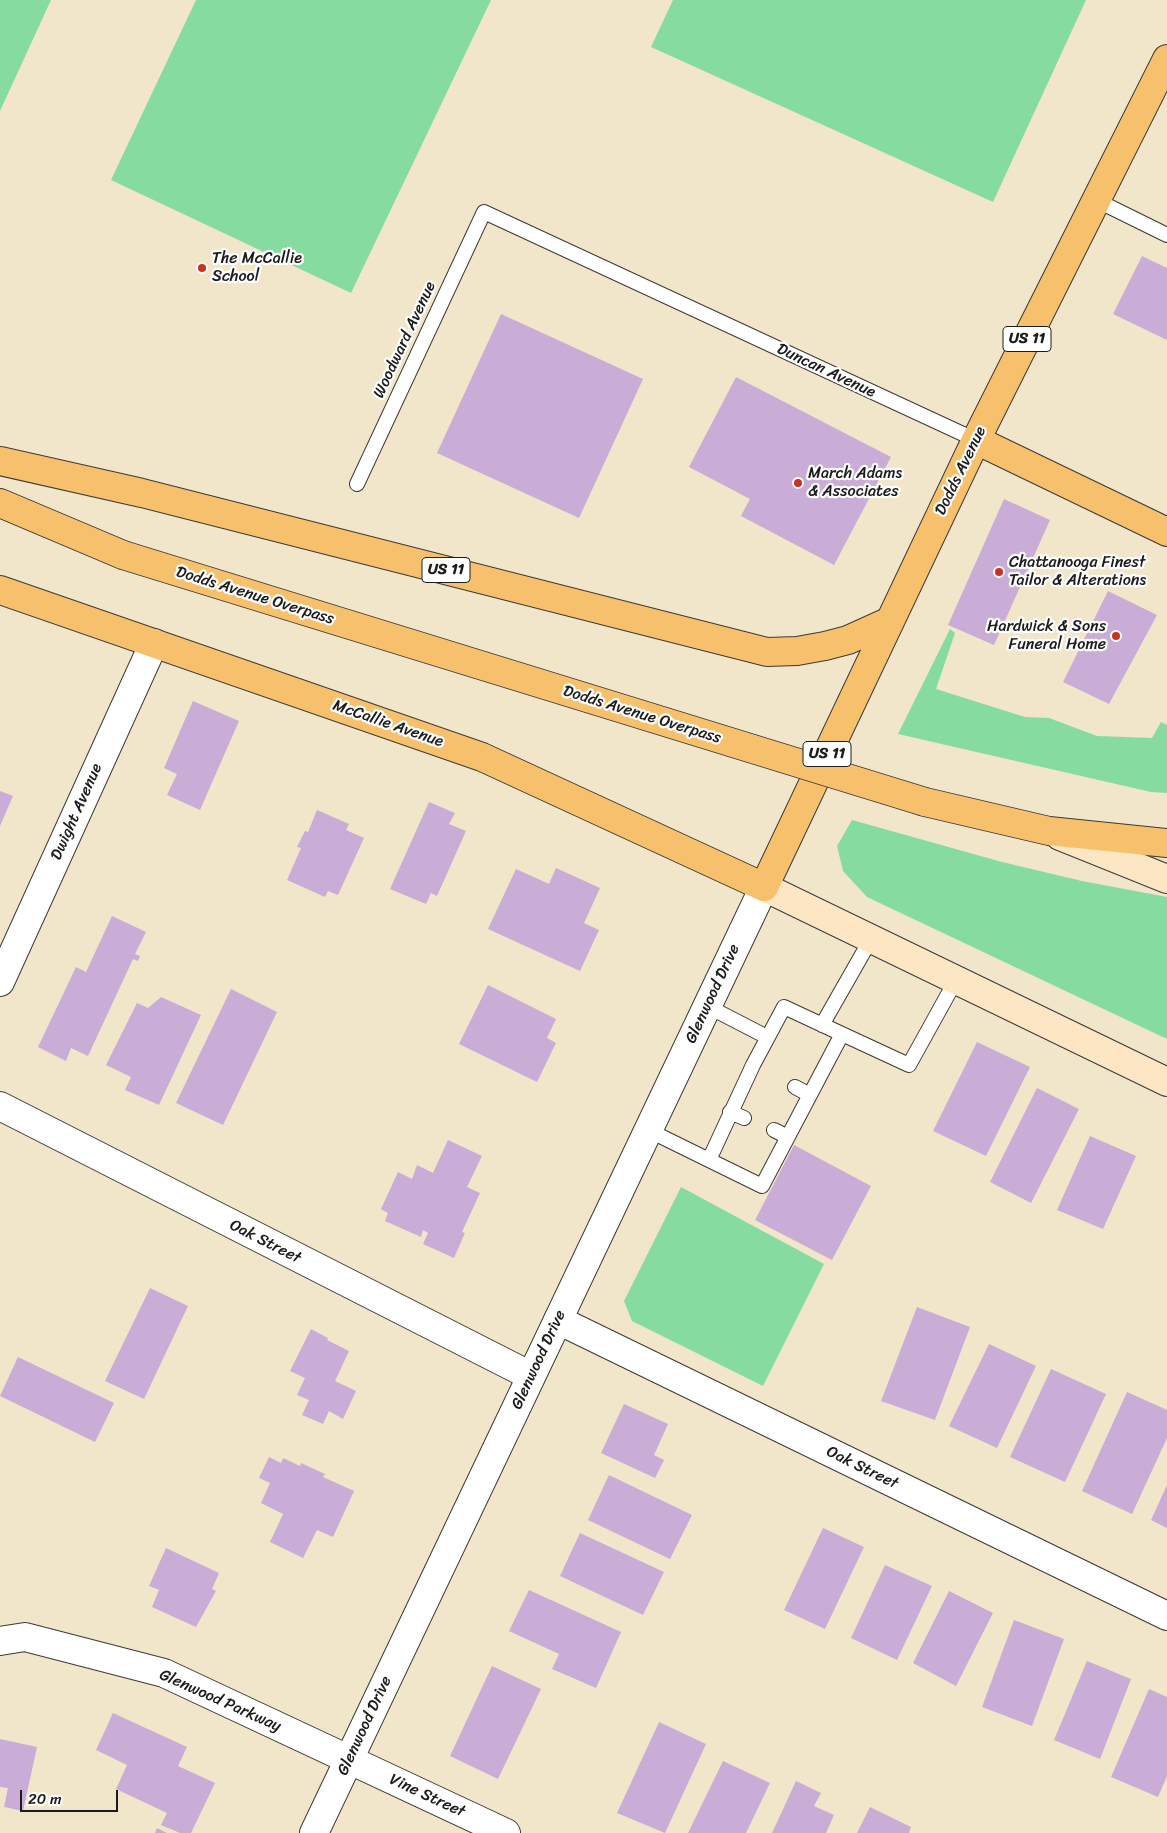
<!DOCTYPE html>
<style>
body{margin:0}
#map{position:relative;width:1167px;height:1833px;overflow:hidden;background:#f1e5ca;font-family:Sriracha,sans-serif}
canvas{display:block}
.scale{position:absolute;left:20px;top:1790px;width:98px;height:22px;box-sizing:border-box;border:2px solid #1c1c1c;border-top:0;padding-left:6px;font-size:15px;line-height:18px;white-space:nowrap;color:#1c1c1c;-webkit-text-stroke:4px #fff;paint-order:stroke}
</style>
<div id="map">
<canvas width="1167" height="1833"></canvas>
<div class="scale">20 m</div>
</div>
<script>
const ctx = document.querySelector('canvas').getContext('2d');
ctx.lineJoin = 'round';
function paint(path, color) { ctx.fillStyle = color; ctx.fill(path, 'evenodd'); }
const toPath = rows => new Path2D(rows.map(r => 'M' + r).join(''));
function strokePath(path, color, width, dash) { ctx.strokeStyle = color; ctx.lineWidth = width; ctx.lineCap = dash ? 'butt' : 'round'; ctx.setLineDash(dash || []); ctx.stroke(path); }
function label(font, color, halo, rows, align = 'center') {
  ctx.font = font + ' Sriracha,sans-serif'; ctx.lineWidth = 4.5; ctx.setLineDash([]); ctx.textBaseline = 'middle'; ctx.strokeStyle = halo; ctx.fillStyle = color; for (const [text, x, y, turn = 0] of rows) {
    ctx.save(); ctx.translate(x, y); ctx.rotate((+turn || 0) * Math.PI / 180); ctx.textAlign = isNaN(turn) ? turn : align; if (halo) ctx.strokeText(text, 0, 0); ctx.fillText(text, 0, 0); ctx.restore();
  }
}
paint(toPath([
 [0,0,51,0,0,111],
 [196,0,491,0,351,293,111,180],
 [673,0,1086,0,993,202,651,47],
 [950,629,955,633,936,689,1025,717,1049,718,1097,736,1152,738,1161,722,1167,725,1167,793,1151,792,898,734],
 [852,820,1002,862,1082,881,1167,897,1167,1039,867,897,843,871,837,846],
 [681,1187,824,1264,763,1386,632,1321,624,1301]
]), '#86dca0');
paint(toPath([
 [1142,256,1167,268,1167,340,1113,314],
 [501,314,643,379,579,518,437,453],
 [736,377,891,457,834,565,741,516,750,499,689,467],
 [1004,499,1050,520,994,645,948,625],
 [1108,591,1157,615,1109,704,1063,682],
 [193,701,239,721,200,810,167,795,177,774,164,768],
 [0,791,13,796,0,826],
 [429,802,455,813,449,824,466,831,437,896,431,893,426,904,390,889],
 [317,810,349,824,346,830,364,838,338,895,328,891,325,897,287,880,301,848,297,847,305,831,308,832],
 [556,868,600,888,584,923,599,930,580,971,488,929,516,869,549,884],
 [112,916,146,932,135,954,140,956,138,961,133,959,88,1056,71,1048,66,1061,38,1047,76,967,86,972],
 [488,985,556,1019,547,1038,556,1043,537,1082,459,1044],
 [231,989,277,1012,223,1125,176,1103],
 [161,997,201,1015,159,1105,125,1090,131,1077,106,1065,137,1003,148,1008],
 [977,1042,1030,1067,986,1156,933,1131],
 [1037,1088,1079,1109,1031,1203,990,1182],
 [1090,1136,1136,1156,1103,1229,1057,1210],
 [448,1140,482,1156,467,1187,480,1193,462,1232,465,1233,454,1258,423,1244,428,1233,423,1230,421,1237,385,1221,388,1213,381,1209,398,1172,412,1179,417,1165,433,1173],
 [794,1145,871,1186,832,1260,755,1220],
 [150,1288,188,1306,144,1399,105,1381],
 [917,1307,970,1327,935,1420,881,1401],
 [311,1329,328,1338,327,1340,349,1351,335,1381,356,1391,343,1419,329,1411,323,1424,302,1415,309,1400,297,1395,305,1378,290,1371],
 [989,1344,1036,1366,997,1448,949,1426],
 [18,1357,114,1403,95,1442,0,1396],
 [1051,1369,1106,1394,1065,1482,1010,1457],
 [1127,1392,1167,1410,1167,1438,1132,1514,1082,1491],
 [624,1404,668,1424,654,1455,664,1460,655,1478,601,1453],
 [269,1457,281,1463,283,1458,300,1466,301,1463,325,1474,323,1477,354,1491,333,1537,317,1530,303,1558,270,1542,283,1514,261,1503,270,1483,259,1478],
 [609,1475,692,1515,670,1559,588,1520],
 [1167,1485,1167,1528,1151,1520],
 [823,1528,864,1547,825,1629,784,1610],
 [580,1533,664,1572,643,1615,560,1576],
 [166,1548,219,1573,212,1589,216,1591,196,1627,152,1607,159,1590,149,1586],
 [885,1565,932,1586,897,1660,851,1638],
 [529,1590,621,1632,596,1688,552,1669,559,1654,509,1631],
 [949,1591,993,1613,956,1686,913,1663],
 [1014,1620,1064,1639,1032,1726,982,1707],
 [1087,1661,1131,1679,1100,1759,1054,1740],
 [492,1666,541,1689,498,1779,450,1756],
 [1149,1689,1167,1697,1167,1776,1158,1797,1111,1777],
 [113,1713,187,1747,178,1766,215,1783,191,1833,180,1833,161,1825,167,1813,116,1789,127,1765,96,1750],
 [659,1722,706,1744,665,1833,617,1813],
 [0,1739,37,1747,23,1811,4,1807,8,1788,0,1787],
 [723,1761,770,1783,746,1833,688,1833],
 [796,1781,821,1793,814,1806,834,1815,826,1833,772,1833],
 [870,1807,911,1827,909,1833,857,1833],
 [157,1828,167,1833,155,1833]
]), '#c9add6');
const service = toPath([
 [1096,200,1167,235],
 [357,484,484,212,976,440],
 [707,1006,767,1037],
 [822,1025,871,939],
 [842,1034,909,1065,956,980],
 [795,1087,810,1095],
 [730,1112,744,1118],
 [648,1130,709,1160,762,1186,842,1034,784,1007,753,1065,709,1160],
 [774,1130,788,1137]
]);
const minor = toPath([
 [0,982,154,643],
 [0,1106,531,1376],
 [558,1320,1167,1616],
 [0,1641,25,1637,164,1673,506,1833]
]);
const tertiary = toPath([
 [314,1833,764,887]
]);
const secondary = toPath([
 [1060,836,1167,879],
 [764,887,1167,1082]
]);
const primary = toPath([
 [976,440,1167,532],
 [0,461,142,493,767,652,797,651,825,646,848,640,890,621],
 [0,503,123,555],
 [0,590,482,757,764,887,976,440,1167,59],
 [925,802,1049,831,1167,843]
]);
strokePath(service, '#3c3a36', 16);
strokePath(minor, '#3c3a36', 30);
strokePath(tertiary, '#3c3a36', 30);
strokePath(secondary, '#3c3a36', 30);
strokePath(primary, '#3c3a36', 30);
strokePath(service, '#fff', 14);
strokePath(minor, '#fff', 28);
strokePath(tertiary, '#fff', 28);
strokePath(secondary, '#fce6c4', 28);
strokePath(primary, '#f7c06c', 28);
const primaryBridge = toPath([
 [123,555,925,802]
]);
strokePath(primaryBridge, '#3c3a36', 30, []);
strokePath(primaryBridge, '#f7c06c', 28);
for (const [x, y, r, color] of [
 [202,268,5,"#c8321e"],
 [798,483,5,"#c8321e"],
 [999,572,5,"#c8321e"],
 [1116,636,5,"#c8321e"]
]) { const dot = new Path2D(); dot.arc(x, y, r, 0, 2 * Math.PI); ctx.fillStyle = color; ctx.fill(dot); strokePath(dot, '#fff', 2); }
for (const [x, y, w] of [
 [1027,339,48],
 [446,570,48],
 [827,754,48]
]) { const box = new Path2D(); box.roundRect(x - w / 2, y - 12.5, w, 25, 4); ctx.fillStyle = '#fff'; ctx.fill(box); strokePath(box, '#1c1c1c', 1); }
label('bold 15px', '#1c1c1c', null, [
 ["US 11",1027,339],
 ["US 11",446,570],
 ["US 11",827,754]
]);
label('16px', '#1c1c1c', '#fff', [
 ["The McCallie",212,259],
 ["School",212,277],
 ["March Adams",808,474],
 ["& Associates",808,492],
 ["Chattanooga Finest",1009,563],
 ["Tailor & Alterations",1009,581],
 ["Hardwick & Sons",1106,627,"right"],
 ["Funeral Home",1106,645,"right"]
], 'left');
label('16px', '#1c1c1c', '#fff', [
 ["Woodward Avenue",405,340,-65],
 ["Duncan Avenue",826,371,25],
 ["Dodds Avenue",961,471,-64],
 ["Dodds Avenue Overpass",255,596,17],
 ["Dodds Avenue Overpass",642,715,17],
 ["McCallie Avenue",388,724,19],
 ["Dwight Avenue",77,812,-66],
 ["Glenwood Drive",713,994,-65],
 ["Oak Street",265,1242,27],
 ["Glenwood Drive",539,1360,-65],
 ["Oak Street",862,1468,26],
 ["Glenwood Parkway",220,1701,24],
 ["Glenwood Drive",365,1726,-65],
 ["Vine Street",427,1796,25]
]);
</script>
